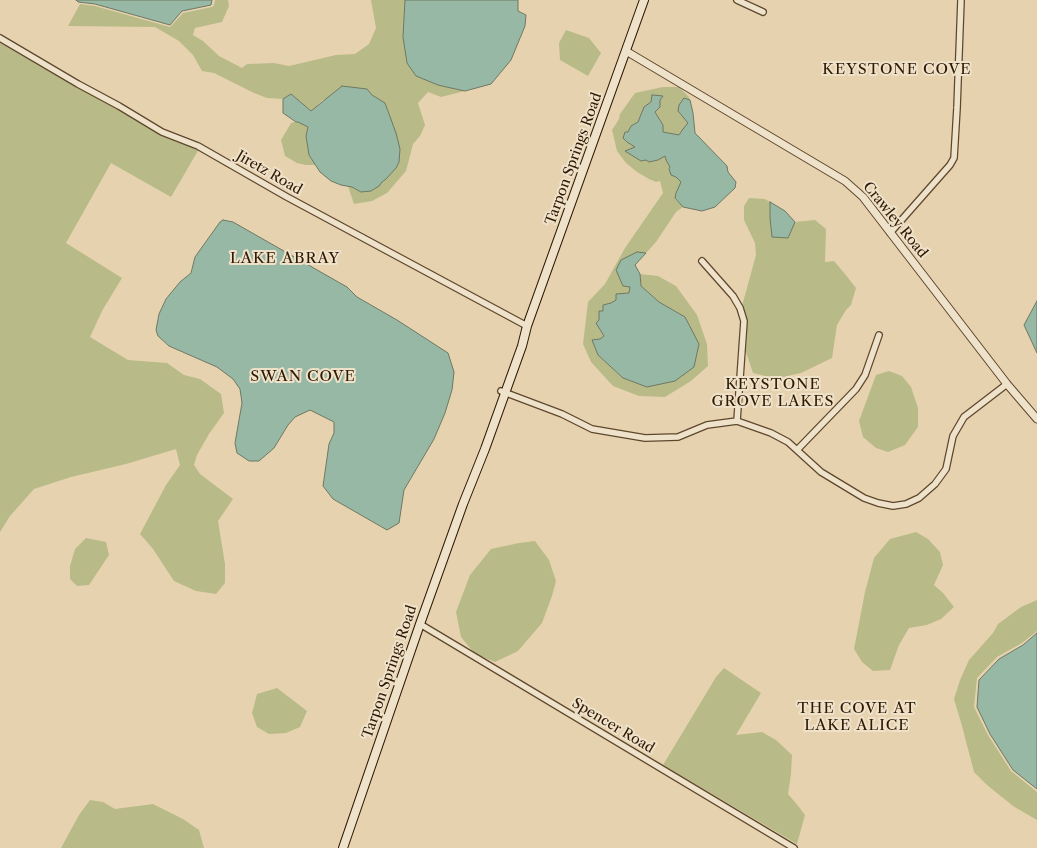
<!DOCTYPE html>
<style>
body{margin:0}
canvas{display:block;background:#e6d2af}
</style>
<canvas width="1037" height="848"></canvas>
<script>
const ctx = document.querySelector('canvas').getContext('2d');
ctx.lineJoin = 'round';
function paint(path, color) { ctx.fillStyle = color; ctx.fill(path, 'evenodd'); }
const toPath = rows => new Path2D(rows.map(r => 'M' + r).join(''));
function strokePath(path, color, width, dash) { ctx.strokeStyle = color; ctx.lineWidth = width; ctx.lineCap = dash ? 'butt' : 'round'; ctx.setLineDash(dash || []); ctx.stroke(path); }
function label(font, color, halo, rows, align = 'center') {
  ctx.font = font + ' "Libre Caslon Text",serif'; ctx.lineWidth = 4; ctx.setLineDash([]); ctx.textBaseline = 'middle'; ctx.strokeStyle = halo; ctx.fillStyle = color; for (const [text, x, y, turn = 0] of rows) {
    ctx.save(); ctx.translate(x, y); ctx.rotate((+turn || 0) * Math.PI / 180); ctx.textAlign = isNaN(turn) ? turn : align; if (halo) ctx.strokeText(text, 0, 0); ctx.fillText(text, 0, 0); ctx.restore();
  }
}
paint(toPath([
 [215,0,228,0,229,6,222,22,195,28,193,35,203,41,219,56,242,68,247,64,274,63,289,66,336,55,355,54,369,44,376,28,371,0,405,0,403,37,438,85,465,91,441,97,428,92,418,103,425,125,420,136,413,144,406,171,387,193,372,201,354,204,348,186,352,187,361,192,386,179,390,116,385,103,372,95,367,89,323,100,311,111,291,94,283,99,267,98,254,93,214,73,202,71,193,55,179,41,155,27,68,26,80,4,95,6,170,27,183,13,212,7,214,5],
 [566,30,589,38,601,53,588,76,560,60,559,43],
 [0,41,77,86,118,108,160,134,199,149,171,197,111,163,66,243,122,278,102,311,90,337,128,360,167,363,184,375,200,379,221,394,224,413,209,434,197,455,194,465,200,474,233,499,218,521,225,564,225,583,216,594,196,591,174,581,153,549,140,534,166,485,180,465,176,449,126,464,71,477,34,489,10,516,0,532],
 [663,87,679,87,689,97,690,100,684,98,679,111,689,123,683,129,679,135,663,132,663,125,655,111,652,95,651,102,644,107,638,122,631,126,628,132,627,142,635,147,626,151,641,161,646,160,649,162,658,160,665,155,666,160,676,177,681,182,675,199,683,207,676,212,656,242,646,253,637,252,616,270,620,277,621,282,630,287,629,293,617,294,616,300,603,311,599,327,604,336,600,339,593,340,598,355,623,378,647,387,685,317,659,302,641,286,640,274,658,276,676,286,697,315,707,344,708,366,691,381,665,397,639,396,613,386,591,362,583,344,588,302,605,284,625,248,663,193,660,181,656,182,649,179,637,172,626,163,617,151,612,130,619,119,620,114,635,93],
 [298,121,308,127,306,136,309,155,316,165,306,165,297,163,285,156,281,140,291,123],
 [749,198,765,199,770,202,770,218,788,238,795,222,815,220,826,229,825,262,834,261,845,274,856,288,851,305,846,310,837,325,832,358,801,373,783,377,769,377,753,373,746,352,747,321,742,306,756,255,755,243,744,220,744,206],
 [889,371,902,376,911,387,918,408,918,427,905,445,888,452,876,448,863,437,859,421,876,375],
 [916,532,928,539,940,552,943,565,934,585,943,593,954,607,941,619,927,625,909,628,899,645,890,670,873,671,862,662,854,649,865,592,874,558,890,539],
 [86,538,106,542,109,555,89,585,77,586,70,579,70,566,75,549],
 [535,541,549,560,556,581,552,596,542,623,518,651,495,662,475,654,461,637,456,612,470,575,491,549,519,543],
 [1037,600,1037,631,1022,643,997,657,977,678,974,707,988,735,1011,771,1037,792,1037,820,1013,806,987,785,974,772,962,726,954,699,960,680,969,660,993,633,998,624,1021,607],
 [724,668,761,693,736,735,762,732,776,740,792,755,791,774,788,794,799,807,805,815,797,844,663,765,716,677],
 [277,688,307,711,300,727,286,733,269,734,257,727,252,713,257,694],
 [90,800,103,802,115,809,153,804,183,819,199,830,204,848,61,848,79,815]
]), '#b8bb88');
const water = toPath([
 [76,0,212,0,211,5,182,11,170,25,95,4,78,2,76,0],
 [405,0,518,0,518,11,526,15,525,26,511,60,491,84,465,91,451,88,438,85,416,76,407,63,403,37,405,0],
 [342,86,367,89,372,95,385,103,396,133,400,149,399,162,396,168,386,179,382,182,379,186,371,191,361,192,352,187,341,185,331,181,320,172,309,155,306,136,308,127,298,122,296,122,283,113,283,99,291,94,311,111,342,86],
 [652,95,663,96,660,100,660,107,655,112,663,125,663,132,679,135,683,129,688,123,678,111,679,105,684,98,690,100,693,113,695,133,727,166,728,172,736,182,735,188,715,207,702,211,683,207,675,198,676,193,681,182,676,177,671,175,669,169,670,167,666,160,665,156,658,160,649,162,646,160,641,161,625,151,635,147,627,142,623,138,625,132,628,132,631,126,638,122,644,107,651,102,652,95],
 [770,202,785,211,795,222,788,238,772,237,770,218,770,202],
 [223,220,233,222,347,287,357,297,397,320,448,353,454,372,452,390,445,413,434,439,404,490,399,523,387,530,333,499,323,486,329,444,334,433,334,422,310,410,295,417,288,425,274,448,259,461,249,461,237,453,235,443,242,403,240,389,233,379,217,367,169,346,158,336,156,330,159,314,166,299,180,282,191,273,195,257,220,222,223,220],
 [637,252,646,253,635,265,640,274,641,286,659,302,685,317,699,344,694,367,675,381,647,387,623,378,598,355,592,340,600,339,604,336,596,323,599,320,599,311,603,311,603,305,611,303,616,300,616,294,629,293,630,287,623,286,616,270,621,260,637,252],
 [1037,301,1037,353,1024,325,1037,301],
 [1037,633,1037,789,1013,770,990,734,977,707,979,680,999,659,1023,645,1037,633]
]);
paint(water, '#97b8a5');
strokePath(water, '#6e7863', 1);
const minor = toPath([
 [737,0,763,12],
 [0,38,78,84,119,106,162,132,198,146,287,197,527,326],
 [890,233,950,165,954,158,957,108,961,0],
 [702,261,733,296,740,308,744,321,737,421],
 [501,391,562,414,592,429,645,438,678,437,707,425,737,421,771,433,788,442,821,472,864,498,878,503,893,506,906,504,919,498,935,484,946,469,953,436,964,417,1007,384],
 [797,450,856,389,865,375,879,335],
 [420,624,794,848]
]);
const tertiary = toPath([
 [626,51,845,181,863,197,1007,384,1037,419]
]);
const secondary = toPath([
 [343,848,420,624,463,504,485,449,522,346,527,326,644,0]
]);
strokePath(minor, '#5e472c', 8);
strokePath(tertiary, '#5e472c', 9);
strokePath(secondary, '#301900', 10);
strokePath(minor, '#efe2cb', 5.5);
strokePath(tertiary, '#efe2cb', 7);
strokePath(secondary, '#efe2cb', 8);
label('14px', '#301900', '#efe2cb', [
 ["Tarpon Springs Road",574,159,-70],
 ["Jiretz Road",269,173,30],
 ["Crawley Road",895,220,51],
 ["Tarpon Springs Road",390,672,-71],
 ["Spencer Road",613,726,31]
]);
ctx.letterSpacing = '1px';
label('15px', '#301900', '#efe2cb', [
 ["KEYSTONE COVE",897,70],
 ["LAKE ABRAY",285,259],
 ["SWAN COVE",303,377],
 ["KEYSTONE",773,385],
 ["GROVE LAKES",773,402],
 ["THE COVE AT",857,709],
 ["LAKE ALICE",857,726]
]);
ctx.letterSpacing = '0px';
</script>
